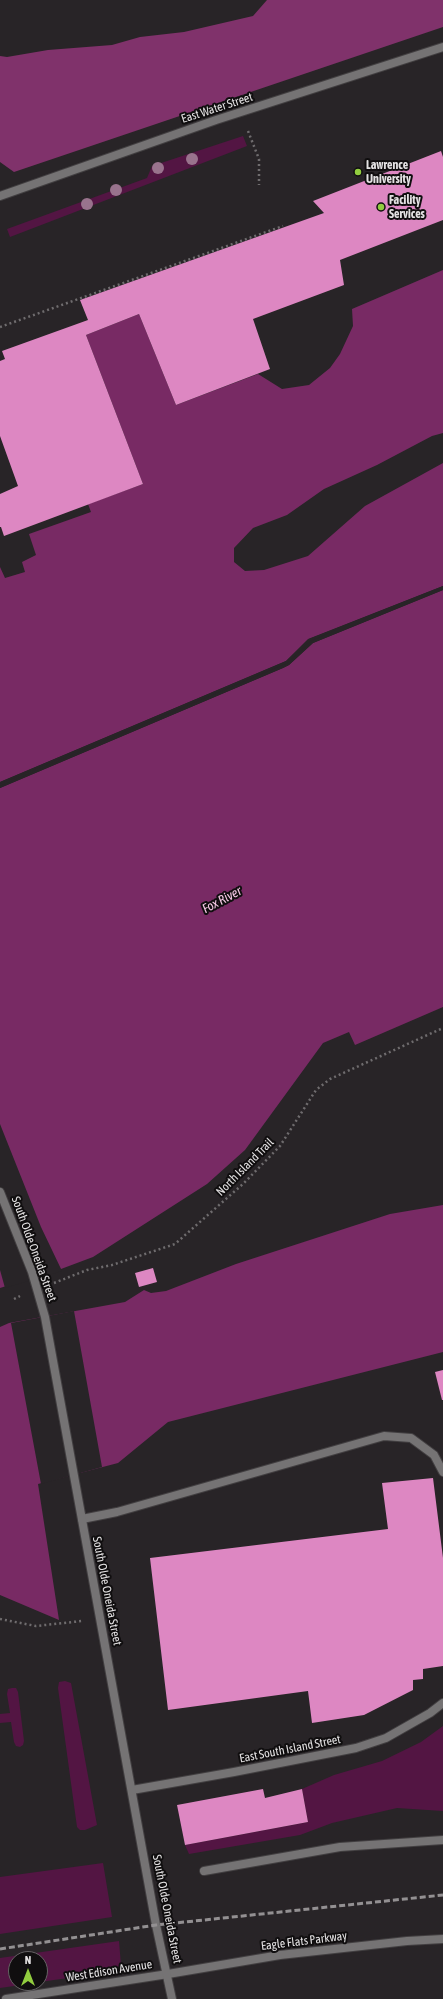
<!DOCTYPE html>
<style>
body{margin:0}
#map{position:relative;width:443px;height:1999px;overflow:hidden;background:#282427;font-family:"Asap Condensed",sans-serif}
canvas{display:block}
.north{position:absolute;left:8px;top:1951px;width:40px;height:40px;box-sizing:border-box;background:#100e0f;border:1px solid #656364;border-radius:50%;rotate:0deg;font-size:11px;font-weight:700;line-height:16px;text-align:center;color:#e4e2e3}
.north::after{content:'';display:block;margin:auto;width:14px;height:18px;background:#92cd3f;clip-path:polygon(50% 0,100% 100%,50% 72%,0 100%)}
</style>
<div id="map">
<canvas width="443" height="1999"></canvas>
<div class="north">N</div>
</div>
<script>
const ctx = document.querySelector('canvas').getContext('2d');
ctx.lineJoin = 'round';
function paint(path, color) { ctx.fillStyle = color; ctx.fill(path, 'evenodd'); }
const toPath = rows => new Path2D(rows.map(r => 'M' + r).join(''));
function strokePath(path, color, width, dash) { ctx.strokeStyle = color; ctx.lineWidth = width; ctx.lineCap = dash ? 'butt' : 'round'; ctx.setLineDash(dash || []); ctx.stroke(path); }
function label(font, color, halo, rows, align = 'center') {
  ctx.font = font + ' "Asap Condensed",sans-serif'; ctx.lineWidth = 4; ctx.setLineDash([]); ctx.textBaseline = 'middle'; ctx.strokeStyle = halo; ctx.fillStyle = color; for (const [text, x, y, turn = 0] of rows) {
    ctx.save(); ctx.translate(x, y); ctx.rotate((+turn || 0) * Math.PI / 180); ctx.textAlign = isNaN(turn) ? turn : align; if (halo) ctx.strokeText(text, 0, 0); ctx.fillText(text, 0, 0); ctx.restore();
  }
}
paint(toPath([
 [243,136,247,146,10,237,7,229,147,178,152,166],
 [65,1681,71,1683,97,1825,85,1830,80,1830,77,1827,58,1688,59,1682],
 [12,1688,16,1688,18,1692,24,1741,23,1745,20,1747,16,1746,14,1742,11,1722,0,1723,0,1714,10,1713,7,1694,8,1689],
 [443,1726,443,1811,397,1808,332,1823,300,1835,189,1854,185,1845,308,1822,302,1789,334,1775,382,1761,421,1742],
 [103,1863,112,1917,0,1934,0,1877],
 [119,1941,121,1965,110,1972,40,1982,40,1959,16,1959,16,1983,35,1983,0,1988,0,1958]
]), '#531543');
paint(toPath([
 [267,0,443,0,443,27,14,172,0,162,0,56,7,57,48,50,112,45,140,37,184,32,253,16]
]), '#80326b');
paint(toPath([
 [443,270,443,433,432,436,377,465,324,489,287,515,253,528,234,548,234,562,245,571,264,570,308,556,365,506,443,463,443,586,309,639,286,661,0,782,0,567,5,578,25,572,22,562,36,555,29,534,91,512,88,504,143,484,86,335,139,314,176,405,258,374,282,389,309,385,330,368,340,354,353,326,352,309],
 [443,590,443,1007,355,1045,349,1032,323,1043,245,1150,207,1184,93,1257,61,1269,0,1288,0,788,283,668,289,665,313,643],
 [443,1205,443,1352,168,1422,118,1463,38,1484,59,1620,0,1595,0,1327,9,1323,125,1302,144,1290,151,1293,166,1291,236,1264,390,1214]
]), '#782a64');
paint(toPath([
 [443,586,443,590,313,643,289,665,283,668,0,788,0,786,288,663,312,641,336,630,310,641,287,663,0,784,0,782,286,661,308,639],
 [0,1124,41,1227,62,1271,5,1288,0,1270],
 [74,1311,102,1467,41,1484,11,1323]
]), '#282427');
paint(toPath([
 [441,151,443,157,443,220,340,260,344,285,253,319,270,369,176,405,139,314,86,335,143,484,4,536,1,527,0,527,0,494,18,486,0,436,0,361,5,359,2,351,88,320,80,300,324,213,313,201],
 [153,1268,157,1282,139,1287,135,1273],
 [443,1370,443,1400,442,1400,435,1372],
 [433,1478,443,1558,443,1666,423,1669,423,1679,413,1680,413,1690,364,1715,312,1723,308,1691,168,1710,150,1558,388,1529,382,1483],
 [263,1789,265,1798,302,1789,308,1822,185,1845,177,1805]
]), '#dd87c2');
const service = toPath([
 [82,1519,117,1512,384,1436,411,1438,434,1455,443,1472],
 [204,1871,340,1847,443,1840]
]);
const minor = toPath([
 [132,1790,234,1772,356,1748,386,1738,430,1713,443,1703],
 [6,1999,168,1974,280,1955,407,1941,443,1939]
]);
const tertiary = toPath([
 [0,196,216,120,443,47],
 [0,1192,32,1272,45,1317,156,1925,172,1999]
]);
strokePath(service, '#423f41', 10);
strokePath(minor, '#423f41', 10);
strokePath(tertiary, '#423f41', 10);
strokePath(toPath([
 [248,131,259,159,259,185],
 [0,327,283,226],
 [54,1283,87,1270,112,1265,175,1244,244,1183,280,1146,316,1090,330,1079,443,1028],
 [14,1299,20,1296],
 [0,1619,36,1626,82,1621]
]), '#6f6c6e', 2.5, [2, 3]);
strokePath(service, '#757374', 8);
strokePath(minor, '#757374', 8);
strokePath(tertiary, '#757374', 8);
strokePath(toPath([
 [0,1949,156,1925,443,1895]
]), '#939092', 3, [6, 3]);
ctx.fillStyle = '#99738d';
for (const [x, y] of [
 [192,159],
 [158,168],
 [116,190],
 [87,204]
]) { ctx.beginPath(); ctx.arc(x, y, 6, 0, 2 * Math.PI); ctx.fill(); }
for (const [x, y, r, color] of [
 [358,172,4,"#92cd3f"],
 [381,207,4,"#92cd3f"]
]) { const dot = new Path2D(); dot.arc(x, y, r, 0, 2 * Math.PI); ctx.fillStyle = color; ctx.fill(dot); strokePath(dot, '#100e0f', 1.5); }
label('12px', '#e4e2e3', '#100e0f', [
 ["East Water Street",217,108,-18],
 ["North Island Trail",245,1167,-45],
 ["South Olde Oneida Street",34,1249,70],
 ["South Olde Oneida Street",107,1591,79],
 ["East South Island Street",290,1749,-11],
 ["South Olde Oneida Street",167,1909,79],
 ["Eagle Flats Parkway",304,1941,-7],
 ["West Edison Avenue",109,1971,-9]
]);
label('bold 12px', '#e4e2e3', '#100e0f', [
 ["Lawrence",366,165],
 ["University",366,179],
 ["Facility",389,200],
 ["Services",389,214]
], 'left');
label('italic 13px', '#f7cae7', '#100e0f', [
 ["Fox River",222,900,-28]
]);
</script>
